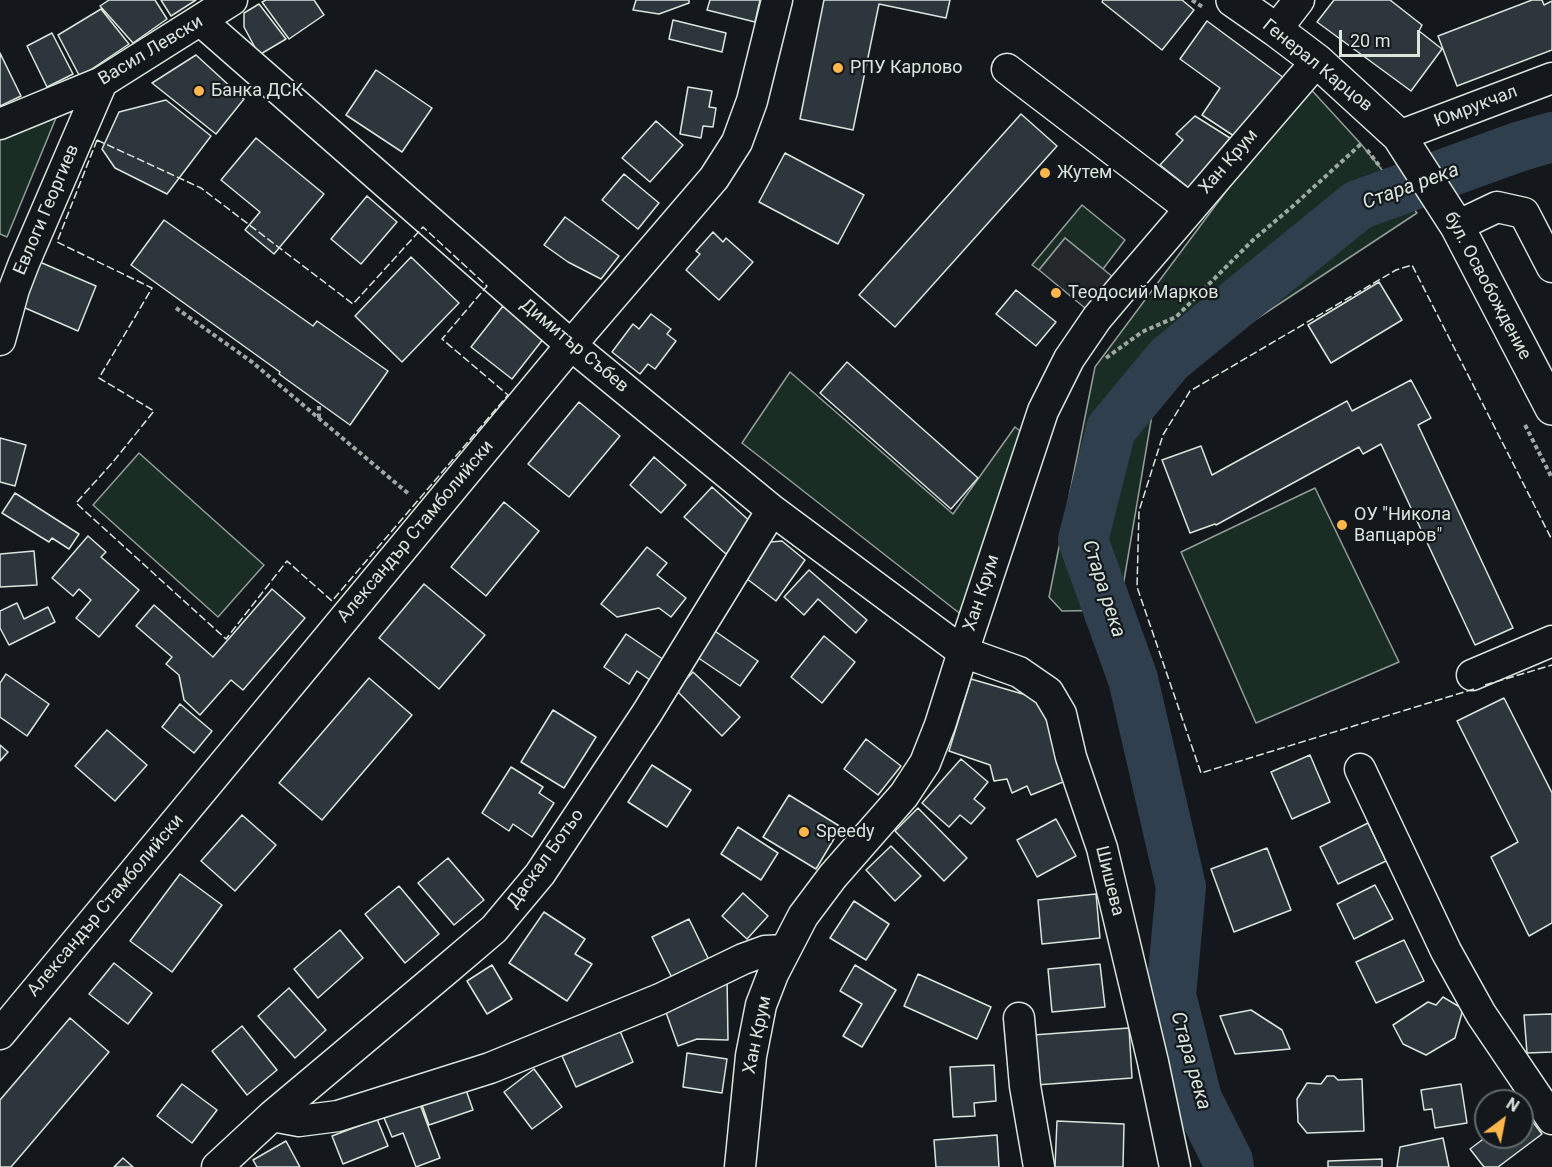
<!DOCTYPE html>
<meta charset="utf-8">
<style>
body{margin:0}
#map{position:relative;width:1552px;height:1167px;overflow:hidden;background:#14181c;font-family:Roboto,sans-serif}
canvas{display:block}
.north{position:absolute;left:1474px;top:1089px;width:60px;height:60px;box-sizing:border-box;background:#14181c;border:2px solid #626a69;border-radius:50%;rotate:32deg;font-size:16px;font-weight:700;line-height:24px;text-align:center;color:#d8e6dc}
.north::after{content:'';display:block;margin:auto;width:21px;height:27px;background:#ffb74d;clip-path:polygon(50% 0,100% 100%,50% 72%,0 100%)}
.scale{position:absolute;left:1339px;top:30px;width:81px;height:27px;box-sizing:border-box;border:3px solid #d8e6dc;border-top:0;padding-left:8px;font-size:18px;line-height:21px;white-space:nowrap;color:#d8e6dc;-webkit-text-stroke:4px #14181c;paint-order:stroke}
</style>
<div id="map">
<canvas width="1552" height="1167"></canvas>
<div class="north">N</div>
<div class="scale">20 m</div>
</div>
<script>
const ctx = document.querySelector('canvas').getContext('2d');
ctx.lineJoin = 'round';
function paint(path, color) { ctx.fillStyle = color; ctx.fill(path, 'evenodd'); }
const toPath = rows => new Path2D(rows.map(r => 'M' + r).join(''));
function strokePath(path, color, width, dash) { ctx.strokeStyle = color; ctx.lineWidth = width; ctx.lineCap = dash ? 'butt' : 'round'; ctx.setLineDash(dash || []); ctx.stroke(path); }
function label(font, color, halo, rows, align = 'center') {
  ctx.font = font + ' Roboto,sans-serif'; ctx.lineWidth = 4.5; ctx.setLineDash([]); ctx.textBaseline = 'middle'; ctx.strokeStyle = halo; ctx.fillStyle = color; for (const [text, x, y, turn = 0] of rows) {
    ctx.save(); ctx.translate(x, y); ctx.rotate((+turn || 0) * Math.PI / 180); ctx.textAlign = isNaN(turn) ? turn : align; if (halo) ctx.strokeText(text, 0, 0); ctx.fillText(text, 0, 0); ctx.restore();
  }
}
const green = toPath([
 [1306,84,1361,144,1417,213,1179,370,1153,409,1119,610,1062,611,1049,597,1095,367,1306,84],
 [65,96,7,237,0,234,0,124,65,96],
 [1082,205,1125,240,1103,269,1065,238,1039,270,1032,265,1082,205],
 [790,372,953,514,1015,427,1034,442,972,623,742,443,790,372],
 [139,453,264,565,218,617,93,505,139,453],
 [1315,488,1399,662,1256,723,1181,552,1315,488]
]);
paint(green, '#1a2d24');
strokePath(green, '#939e99', 1.5);
const parking = toPath([
 [1065,238,1124,286,1097,318,1039,270,1065,238]
]);
paint(parking, '#24282b');
strokePath(parking, '#939e99', 1.5);
strokePath(toPath([
 [1229,1167,1228,1161,1197,1099,1171,995,1181,887,1133,679,1083,540,1111,429,1169,359,1358,205,1518,147,1552,137]
]), '#2f3f4d', 50);
const building = toPath([
 [109,0,155,0,167,19,133,43,100,6,109,0],
 [161,0,196,0,171,16,161,0],
 [266,0,314,0,324,15,289,39,262,2,266,0],
 [636,0,689,0,689,3,659,14,633,10,636,0],
 [710,0,760,0,755,22,707,10,710,0],
 [824,0,950,0,946,18,879,4,853,130,800,119,824,0],
 [1103,0,1182,0,1194,10,1162,50,1102,2,1103,0],
 [1334,0,1390,0,1422,25,1419,31,1442,49,1411,91,1317,22,1334,0],
 [1532,0,1542,0,1544,5,1552,1,1552,50,1457,86,1438,36,1532,0],
 [259,4,286,39,259,55,244,27,244,13,259,4],
 [101,9,129,44,80,77,58,35,101,9],
 [673,20,726,33,722,52,669,39,673,20],
 [1207,21,1284,78,1237,138,1202,115,1220,88,1180,59,1207,21],
 [52,33,73,74,47,87,27,46,52,33],
 [0,53,21,96,0,106,0,53],
 [196,55,244,99,216,134,152,83,196,55],
 [376,70,432,108,402,152,346,115,376,70],
 [688,87,712,91,709,107,716,108,713,127,703,126,701,138,680,134,688,87],
 [166,100,211,136,167,194,115,168,102,149,119,112,166,100],
 [1021,114,1057,146,895,327,859,295,1021,114],
 [1195,116,1230,138,1189,188,1160,165,1183,140,1176,134,1195,116],
 [656,121,683,145,650,182,622,158,656,121],
 [256,138,324,194,274,254,245,230,260,212,221,180,256,138],
 [785,153,864,195,838,244,759,202,785,153],
 [624,174,659,203,638,229,602,200,624,174],
 [367,196,397,222,361,264,331,239,367,196],
 [565,217,619,256,601,279,568,262,544,245,565,217],
 [164,220,313,326,317,321,388,371,350,425,279,374,280,372,131,265,164,220],
 [713,232,723,242,726,238,753,262,719,300,686,270,700,254,696,251,713,232],
 [411,257,459,303,402,362,355,316,411,257],
 [35,260,96,286,78,331,16,304,35,260],
 [1379,282,1402,320,1331,363,1308,325,1379,282],
 [1016,290,1056,322,1036,346,996,314,1016,290],
 [503,306,544,338,512,379,471,347,503,306],
 [651,314,671,329,667,334,676,341,655,369,648,364,640,374,612,352,633,324,639,329,651,314],
 [847,362,978,478,951,509,820,393,847,362],
 [1411,380,1431,418,1418,425,1513,628,1475,645,1381,444,1363,454,1359,447,1216,525,1215,524,1190,533,1162,460,1201,446,1212,475,1347,401,1352,411,1411,380],
 [579,402,620,436,569,497,528,464,579,402],
 [0,438,26,445,15,486,0,482,0,438],
 [654,457,686,485,661,513,630,485,654,457],
 [712,487,753,524,726,554,684,517,712,487],
 [15,493,79,534,69,549,52,538,49,542,2,513,15,493],
 [504,502,539,531,486,596,451,567,504,502],
 [88,536,106,552,101,557,139,590,99,637,76,618,91,600,79,589,73,596,52,578,88,536],
 [782,541,805,560,776,601,738,572,759,543,782,541],
 [647,547,667,563,657,575,686,598,671,617,659,608,617,617,601,604,647,547],
 [34,551,37,585,0,587,0,554,34,551],
 [809,570,867,620,856,633,818,599,804,615,784,597,809,570],
 [424,584,485,635,439,689,379,638,424,584],
 [272,589,305,618,243,690,231,680,200,715,184,700,179,675,166,664,172,657,136,626,154,605,213,657,272,589],
 [17,603,24,619,48,607,55,622,9,645,0,628,0,611,17,603],
 [709,627,758,661,740,686,691,653,709,627],
 [626,634,664,660,650,680,637,671,629,684,604,667,626,634],
 [824,636,855,662,822,703,791,677,824,636],
 [693,672,740,717,722,736,676,690,693,672],
 [6,674,49,704,27,736,0,717,0,683,6,674],
 [369,678,412,715,322,820,279,783,369,678],
 [971,679,1033,697,1043,701,1063,782,1031,795,1027,786,1012,793,1007,779,994,781,990,765,949,751,971,679],
 [1504,698,1552,793,1552,923,1529,936,1491,857,1518,842,1457,721,1504,698],
 [180,704,212,731,194,753,162,727,180,704],
 [553,710,596,737,564,788,521,762,553,710],
 [107,730,147,765,115,801,75,766,107,730],
 [866,739,901,766,878,795,844,769,866,739],
 [0,745,8,752,0,761,0,745],
 [1310,755,1330,802,1292,819,1271,772,1310,755],
 [961,759,988,782,974,799,985,808,971,824,960,815,949,827,922,803,961,759],
 [652,765,691,790,667,827,628,802,652,765],
 [511,767,543,787,539,793,554,803,532,837,513,824,509,831,482,813,511,767],
 [789,795,841,827,816,869,763,837,789,795],
 [918,808,967,858,944,881,895,831,918,808],
 [242,815,276,845,235,891,201,861,242,815],
 [1056,819,1076,856,1037,877,1017,840,1056,819],
 [1368,823,1386,861,1338,884,1320,847,1368,823],
 [738,827,778,853,761,880,721,854,738,827],
 [891,846,921,876,895,901,866,870,891,846],
 [1267,848,1291,910,1234,932,1211,869,1267,848],
 [448,858,484,900,454,925,418,883,448,858],
 [180,874,222,905,172,972,130,941,180,874],
 [1375,885,1393,919,1354,939,1337,904,1375,885],
 [399,886,439,934,405,963,365,914,399,886],
 [743,893,768,916,747,939,722,916,743,893],
 [1096,894,1100,938,1042,944,1038,900,1096,894],
 [854,901,889,924,866,960,830,938,854,901],
 [544,912,585,939,575,954,592,964,567,1001,509,963,544,912],
 [689,919,709,960,672,978,652,937,689,919],
 [340,930,363,958,318,998,294,969,340,930],
 [1404,940,1424,981,1376,1003,1356,962,1404,940],
 [114,963,152,993,128,1024,89,994,114,963],
 [1100,964,1105,1007,1052,1012,1048,969,1100,964],
 [492,965,512,999,487,1014,467,981,492,965],
 [855,965,896,990,862,1047,843,1036,862,1004,840,991,855,965],
 [918,974,991,1007,977,1039,904,1006,918,974],
 [727,977,728,1040,697,1039,678,1046,663,1004,727,977],
 [289,988,326,1030,295,1058,258,1016,289,988],
 [1443,997,1463,1009,1455,1038,1426,1055,1403,1044,1393,1025,1428,1002,1436,1005,1443,997],
 [1251,1010,1282,1030,1290,1049,1235,1054,1220,1016,1251,1010],
 [1552,1014,1552,1052,1527,1053,1524,1015,1552,1014],
 [70,1018,109,1052,11,1167,0,1167,0,1100,70,1018],
 [242,1026,277,1070,247,1095,212,1051,242,1026],
 [1129,1028,1132,1078,1036,1085,1033,1035,1129,1028],
 [620,1031,633,1062,576,1087,562,1056,620,1031],
 [687,1053,727,1059,722,1093,683,1087,687,1053],
 [994,1065,996,1101,974,1103,975,1116,953,1117,950,1067,994,1065],
 [534,1069,562,1107,532,1129,504,1092,534,1069],
 [1327,1076,1334,1076,1338,1080,1362,1079,1364,1131,1307,1133,1298,1122,1297,1099,1307,1083,1321,1084,1327,1076],
 [182,1084,217,1110,192,1143,157,1116,182,1084],
 [1461,1084,1467,1123,1435,1128,1432,1109,1424,1110,1421,1090,1461,1084],
 [465,1087,473,1110,429,1125,421,1102,465,1087],
 [418,1099,440,1158,416,1167,403,1133,392,1137,382,1113,418,1099],
 [1523,1109,1542,1134,1498,1167,1484,1167,1470,1149,1486,1137,1522,1137,1522,1110,1523,1109],
 [377,1119,388,1146,343,1164,332,1136,377,1119],
 [1057,1121,1124,1124,1123,1167,1055,1167,1057,1121],
 [997,1135,999,1167,936,1167,934,1140,997,1135],
 [1443,1138,1449,1167,1397,1167,1400,1147,1443,1138],
 [286,1141,300,1167,257,1167,253,1160,286,1141],
 [123,1158,133,1167,114,1167,123,1158],
 [1382,1159,1382,1167,1328,1167,1328,1161,1382,1159]
]);
paint(building, '#2c363c');
strokePath(building, '#d8e6dc', 1.5);
const minor = toPath([
 [201,21,571,345,772,510,963,652,1019,672,1048,692,1061,714,1071,757,1102,848,1153,1062,1175,1167],
 [1276,30,1299,0],
 [1007,69,1189,208],
 [0,124,102,82,232,0],
 [1399,136,1552,78],
 [1457,226,1497,207,1524,213,1552,267],
 [0,340,14,289,24,263,102,82],
 [1472,675,1552,641],
 [1360,769,1446,951,1481,1014,1552,1119],
 [1019,1018,1025,1086,1039,1167],
 [0,1034,571,345,714,178,737,142,752,101,777,0],
 [272,1116,299,1121,338,1116,490,1068,660,999,743,959,765,951,785,950],
 [217,1167,272,1116,447,969,494,929,540,874,647,713,772,510],
 [740,1167,751,1056,761,1005,773,974,803,916,833,876,904,795,925,763,940,725,963,652,1043,411,1069,359,1097,318,1124,286,1317,61]
]);
const major = toPath([
 [1233,0,1276,30,1317,61,1399,136,1457,226,1552,408]
]);
strokePath(minor, '#d8e6dc', 33);
strokePath(major, '#d8e6dc', 36);
strokePath(toPath([
 [1192,0,1204,8],
 [1367,150,1381,168],
 [176,308,252,362,410,495],
 [1106,358,1142,332,1176,317,1253,240,1293,206,1361,144],
 [319,418,319,403],
 [1525,425,1552,478]
]), '#9da8a2', 4, [4.5, 3]);
strokePath(minor, '#14181c', 30);
strokePath(major, '#14181c', 33);
strokePath(toPath([
 [97,140,201,188,353,304,423,227,487,286,442,339,508,395,332,601,287,561,226,639,76,503,113,462,154,411,99,378,152,288,57,242,97,140],
 [1485,685,1552,665],
 [1474,689,1201,773,1137,587,1139,511,1163,435,1190,391,1396,270,1412,265,1552,540]
]), '#d8e6dc', 1.5, [8, 3]);
for (const [x, y, r, color] of [
 [838,68,6,"#ffb74d"],
 [199,91,6,"#ffb74d"],
 [1045,173,6,"#ffb74d"],
 [1056,293,6,"#ffb74d"],
 [1342,525,6,"#ffb74d"],
 [804,832,6,"#ffb74d"]
]) { const dot = new Path2D(); dot.arc(x, y, r, 0, 2 * Math.PI); ctx.fillStyle = color; ctx.fill(dot); strokePath(dot, '#14181c', 2); }
label('18px', '#d8e6dc', '#14181c', [
 ["Васил Левски",151,51,-31],
 ["Генерал Карцов",1317,66,39],
 ["Юмрукчал",1476,107,-21],
 ["Хан Крум",1229,162,-49],
 ["Евлоги Георгиев",47,210,-67],
 ["бул. Освобождение",1487,286,62],
 ["Димитър Събев",574,346,40],
 ["Александър Стамболийски",416,532,-50],
 ["Хан Крум",982,593,-72],
 ["Даскал Ботьо",546,859,-54],
 ["Шишева",1109,881,76],
 ["Александър Стамболийски",106,906,-50],
 ["Хан Крум",758,1035,-78]
]);
label('18px', '#d8e6dc', '#14181c', [
 ["РПУ Карлово",850,68],
 ["Банка ДСК",211,91],
 ["Жутем",1057,173],
 ["Теодосий Марков",1068,293],
 ["ОУ \"Никола",1354,515],
 ["Вапцаров\"",1354,536],
 ["Speedy",816,832]
], 'left');
label('italic 20px', '#d8e6dc', '#14181c', [
 ["Стара река",1411,187,-20],
 ["Стара река",1103,589,72],
 ["Стара река",1190,1061,74]
]);
</script>
